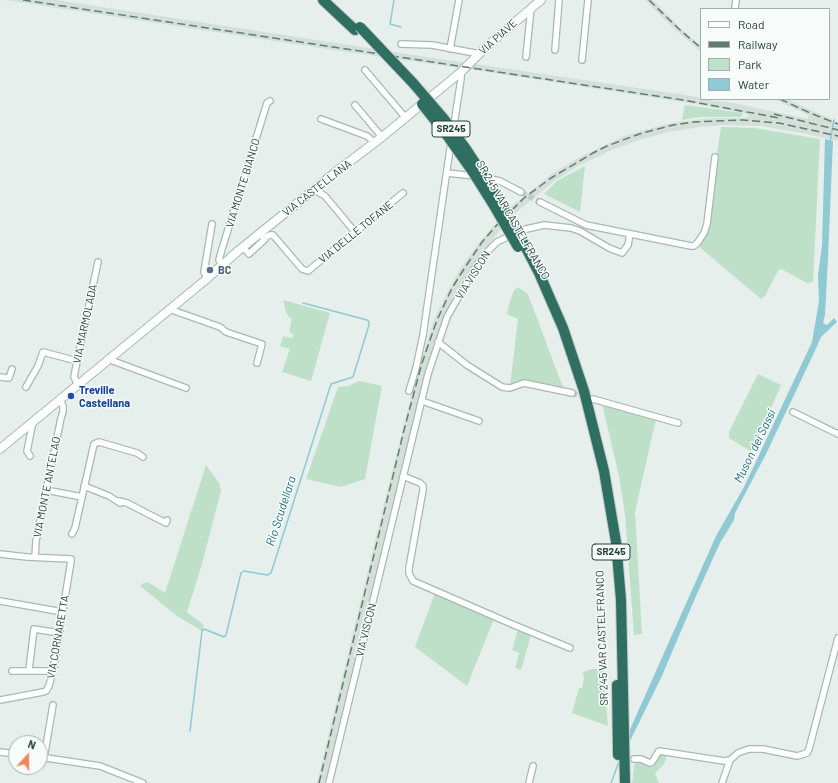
<!DOCTYPE html>
<style>
body{margin:0}
#map{position:relative;width:838px;height:783px;overflow:hidden;background:#e6efeb;font-family:Barlow,sans-serif}
canvas{display:block}
.legend{position:absolute;left:700px;top:8px;width:130px;height:92px;box-sizing:border-box;background:#f7fbf9;border:1px solid #a3b1ad;margin:0;padding:5px 7px;list-style:none;font-size:12px;color:#24423a}
.legend li{display:flex;align-items:center;gap:8px;height:20px}
.legend b{width:20px;border:1px solid #a3b1ad}
.north{position:absolute;left:8px;top:735px;width:40px;height:40px;box-sizing:border-box;background:#f7fbf9;border:1px solid #a3b1ad;border-radius:50%;rotate:21deg;font-size:11px;font-weight:700;line-height:16px;text-align:center;color:#24423a}
.north::after{content:'';display:block;margin:auto;width:14px;height:18px;background:#f4845f;clip-path:polygon(50% 0,100% 100%,50% 72%,0 100%)}
</style>
<div id="map">
<canvas width="838" height="783"></canvas>
<ul class="legend">
<li><b style="height:5px;background:#fff"></b>Road</li>
<li><b style="height:5px;background:#5f7d75"></b>Railway</li>
<li><b style="height:11px;background:#bfe0c8"></b>Park</li>
<li><b style="height:11px;background:#8ec9d4"></b>Water</li>
</ul>
<div class="north">N</div>
</div>
<script>
const ctx = document.querySelector('canvas').getContext('2d');
ctx.lineJoin = 'round';
function paint(path, color) { ctx.fillStyle = color; ctx.fill(path, 'evenodd'); }
const toPath = rows => new Path2D(rows.map(r => 'M' + r).join(''));
function strokePath(path, color, width, dash) { ctx.strokeStyle = color; ctx.lineWidth = width; ctx.lineCap = dash ? 'butt' : 'round'; ctx.setLineDash(dash || []); ctx.stroke(path); }
function label(font, color, halo, rows, align = 'center') {
  ctx.font = font + ' Barlow,sans-serif'; ctx.lineWidth = 3; ctx.setLineDash([]); ctx.textBaseline = 'middle'; ctx.strokeStyle = halo; ctx.fillStyle = color; for (const [text, x, y, turn = 0] of rows) {
    ctx.save(); ctx.translate(x, y); ctx.rotate((+turn || 0) * Math.PI / 180); ctx.textAlign = isNaN(turn) ? turn : align; if (halo) ctx.strokeText(text, 0, 0); ctx.fillText(text, 0, 0); ctx.restore();
  }
}
paint(toPath([
 [5,0,56,0,466,63,460,68,334,50],
 [645,0,653,0,680,28,701,46,701,52,667,22],
 [475,64,685,95,701,98,701,99,734,103,808,119,809,115,773,99,786,99,838,122,838,141,807,134,761,126,723,125,699,127,669,132,642,139,614,149,578,166,553,182,519,210,500,230,473,265,457,290,445,316,434,344,417,404,368,612,325,783,317,783,384,504,414,385,434,319,459,271,475,248,493,226,513,205,553,173,580,157,624,136,670,123,711,118,746,118,749,116,745,113,689,103,468,69]
]), '#d4dfda');
paint(toPath([
 [685,105,743,113,741,117,699,117,682,120],
 [721,127,755,128,820,139,813,282,807,283,781,269,778,271,765,296,761,299,697,245,705,233],
 [585,166,580,212,544,194,557,181],
 [518,287,528,294,564,390,526,381,520,381,510,386,518,319,507,314,510,301,514,290],
 [283,300,330,313,311,381,282,372,290,349,280,346,283,336,292,338,294,335,289,332,292,319,289,317,286,312],
 [758,374,781,385,752,452,729,438,729,432],
 [359,381,382,386,365,479,341,487,306,479,338,387,348,386],
 [602,404,656,419,635,512,642,634,634,635,625,514,619,476],
 [206,465,219,483,221,491,202,564,187,612,204,625,202,631,177,616,140,586,144,583,148,582,165,593],
 [435,593,494,619,467,686,415,647],
 [518,629,531,635,521,670,515,668,519,653,512,650],
 [592,669,603,669,608,726,572,713,579,688,582,688,584,678,583,672],
 [659,753,667,755,664,764,655,773,659,783,632,783,635,761,640,761,651,765]
]), '#bfe0c8');
paint(toPath([
 [825,139,833,141,828,258,825,315,823,323,827,325,834,318,837,322,821,337,813,355,766,454,735,513,734,520,720,543,696,596,661,678,628,745,628,734,716,536,744,487,812,342,819,301,818,276,822,245]
]), '#8ec9d4');
strokePath(toPath([
 [394,0,390,24,401,27],
 [830,142,834,120],
 [190,731,202,631,204,629,224,637,226,635,241,573,244,571,267,575,271,573,331,384,353,377,369,325,369,322,367,320,303,303],
 [611,783,620,759]
]), '#8ec9d4', 1.5);
strokePath(toPath([
 [521,192,540,202],
 [572,393,587,398]
]), '#bfccc8', 5.5, [5.5, 3]);
const street = toPath([
 [735,9,736,0],
 [401,44,432,45,480,54],
 [450,49,459,0],
 [555,50,559,0],
 [526,57,531,8],
 [582,60,588,0],
 [365,70,405,117],
 [355,105,382,137],
 [321,119,367,136,374,142],
 [453,131,461,79,461,72],
 [447,173,475,176],
 [486,178,500,181,521,192],
 [315,189,318,192,325,196,355,232],
 [540,202,586,225,691,246,694,246,698,242,704,233,707,224,715,157],
 [260,234,264,238,270,235,273,235,302,269,308,271,403,193],
 [243,247,249,254,265,239],
 [222,265,219,260,222,249,267,103,270,101],
 [207,278,204,272,212,224],
 [169,309,220,327,226,332,262,344,257,363],
 [438,342,467,365,502,387,510,388,524,383,572,393],
 [110,358,113,361,186,388],
 [0,377,9,378,12,369],
 [78,385,74,377,77,361,98,262],
 [26,387,38,366,43,352,77,361],
 [409,391,416,368,423,335,451,142],
 [593,399,678,423],
 [422,401,479,421],
 [793,412,838,434],
 [30,456,27,451,33,422],
 [403,476,420,483,423,486,423,490,409,568,409,573,413,581,514,625,570,648],
 [84,486,109,496,120,503],
 [46,490,82,497],
 [119,501,127,503,166,523,167,520],
 [72,534,75,528,94,444,99,442,137,453,143,457],
 [0,554,27,557,71,559,71,561,53,671,49,686,46,691,43,692,0,700],
 [35,557,36,541,61,418,63,412,63,406,60,400],
 [0,601,63,612],
 [29,670,34,629,60,633],
 [12,671,53,671],
 [0,752,16,754],
 [40,757,100,766,143,783],
 [44,758,53,705],
 [634,759,641,759,650,763,652,762,659,751,724,761,730,760],
 [329,783,428,374,447,317,478,263,487,252,497,242,522,230,544,225,571,228,580,231,609,248,622,253,628,245,630,234],
 [529,783,533,766],
 [722,783,730,760,738,753,749,749,763,749,797,756,807,753,809,749,838,638]
]);
const secondary = toPath([
 [0,449,203,282,238,251,337,171,382,137,461,72,486,47,541,0]
]);
const highway = toPath([
 [323,0,355,30],
 [525,246,539,273,563,328,584,391,604,471,616,542,621,600,625,783],
 [617,685,618,755]
]);
strokePath(street, '#a8b8b2', 8);
strokePath(secondary, '#a4bbb3', 10);
strokePath(highway, '#c2cac8', 12);
strokePath(street, '#fff', 5.5);
strokePath(secondary, '#fff', 8);
strokePath(highway, '#2f6f62', 10);
strokePath(toPath([
 [23,0,683,100,779,118],
 [649,0,679,29,701,48],
 [780,99,810,113,838,124],
 [774,114,838,130],
 [319,783,404,430,422,363,437,320,452,288,464,269,482,242,496,226,524,198,551,178,593,153,607,146,642,133,673,125,693,122,743,120,779,123,838,136]
]), '#5f7d75', 1.5, [8, 4]);
const highwayBridge = toPath([
 [360,27,413,83,444,119,466,149,493,190,525,246],
 [422,104,449,138,473,172,493,204,518,247]
]);
strokePath(highwayBridge, '#c2cac8', 12, []);
strokePath(highwayBridge, '#2f6f62', 10);
for (const [x, y, r, color] of [
 [210,270,4,"#5c6f8a"],
 [71,396,4,"#1a4fb4"]
]) { const dot = new Path2D(); dot.arc(x, y, r, 0, 2 * Math.PI); ctx.fillStyle = color; ctx.fill(dot); strokePath(dot, '#f7fbf9', 1.5); }
for (const [x, y, w] of [
 [451,129,38],
 [611,552,38]
]) { const box = new Path2D(); box.roundRect(x - w / 2, y - 8, w, 16, 3); ctx.fillStyle = '#f7fbf9'; ctx.fill(box); strokePath(box, '#24423a', 1); }
label('bold 10px', '#24423a', null, [
 ["SR245",451,129],
 ["SR245",611,552]
]);
label('11px', '#24423a', '#f7fbf9', [
 ["VIA PIAVE",498,37,-42],
 ["VIA MONTE BIANCO",243,183,-73],
 ["VIA CASTELLANA",317,188,-38],
 ["SR 245 VAR CASTELFRANCO",513,220,60],
 ["VIA DELLE TOFANE",356,232,-39],
 ["VIA VISCON",473,275,-58],
 ["VIA MARMOLADA",85,324,-78],
 ["VIA MONTE ANTELAO",47,487,-79],
 ["VIA VISCON",366,630,-76],
 ["VIA CORNARETTA",58,637,-80],
 ["SR 245 VAR CASTELFRANCO",602,638,-92]
]);
label('bold 11px', '#4e5e75', '#f7fbf9', [
 ["BC",218,270]
], 'left');
label('bold 11px', '#164399', '#f7fbf9', [
 ["Treville",79,390],
 ["Castellana",79,403]
], 'left');
label('italic 12px', '#1c6f80', '#f7fbf9', [
 ["Muson dei Sassi",755,446,-64],
 ["Rio Scudellara",281,511,-72]
]);
</script>
